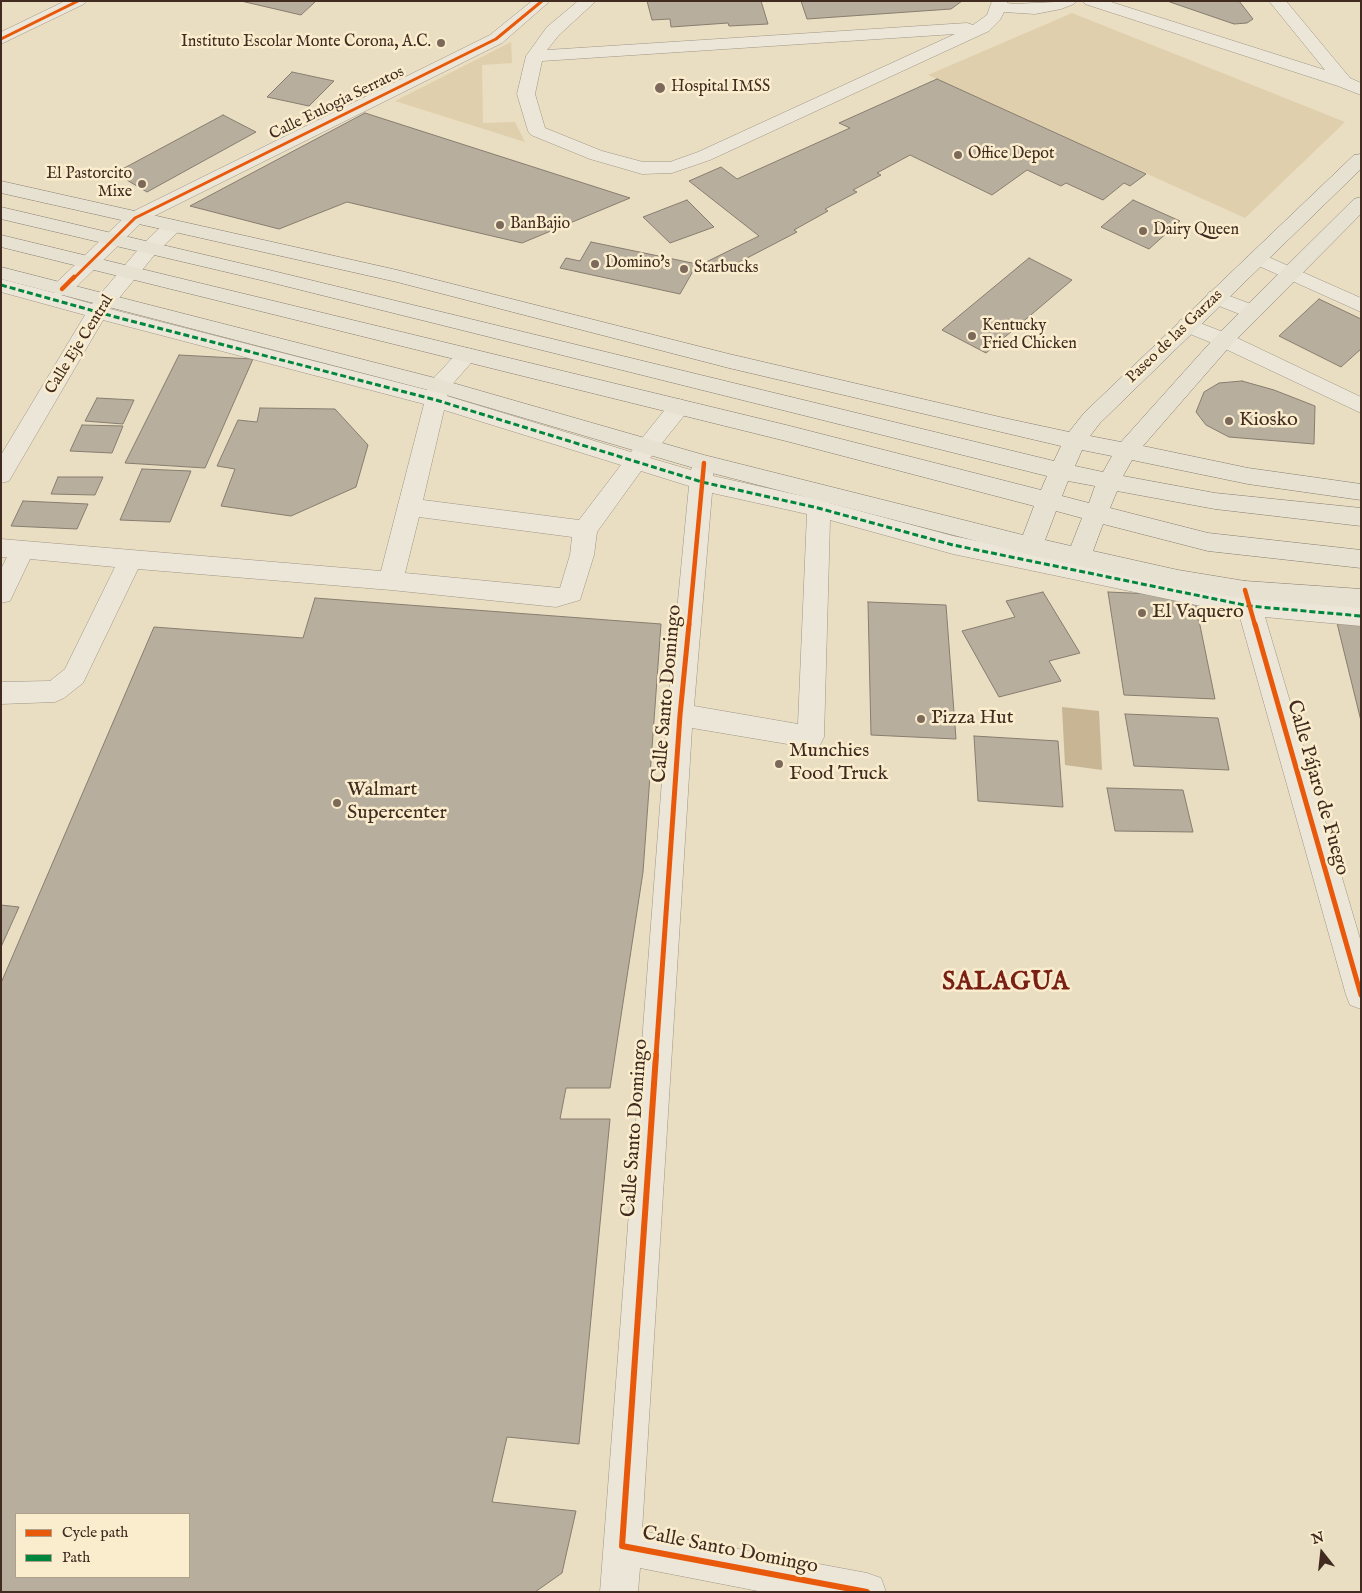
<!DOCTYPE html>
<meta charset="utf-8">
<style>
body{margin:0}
#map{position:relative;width:1362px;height:1593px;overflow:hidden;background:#e9ddc2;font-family:"IM FELL English",serif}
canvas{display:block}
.frame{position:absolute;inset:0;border:2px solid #412b21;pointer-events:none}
.legend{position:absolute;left:15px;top:1513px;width:175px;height:65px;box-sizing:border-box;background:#faedce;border:1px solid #b09f89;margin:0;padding:6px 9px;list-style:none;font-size:15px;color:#412b21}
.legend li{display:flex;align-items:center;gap:10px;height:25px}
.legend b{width:25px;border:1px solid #b09f89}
.north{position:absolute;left:1297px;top:1528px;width:50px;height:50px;-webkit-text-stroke:4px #faedce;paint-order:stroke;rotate:344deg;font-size:14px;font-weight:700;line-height:20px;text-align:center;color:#412b21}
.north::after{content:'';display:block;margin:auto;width:18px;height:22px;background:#412b21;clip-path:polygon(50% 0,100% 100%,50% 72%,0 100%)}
</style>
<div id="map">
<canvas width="1362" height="1593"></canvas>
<div class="frame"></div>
<ul class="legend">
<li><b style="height:6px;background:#e8590c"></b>Cycle path</li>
<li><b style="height:6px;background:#00873e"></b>Path</li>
</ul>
<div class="north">N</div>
</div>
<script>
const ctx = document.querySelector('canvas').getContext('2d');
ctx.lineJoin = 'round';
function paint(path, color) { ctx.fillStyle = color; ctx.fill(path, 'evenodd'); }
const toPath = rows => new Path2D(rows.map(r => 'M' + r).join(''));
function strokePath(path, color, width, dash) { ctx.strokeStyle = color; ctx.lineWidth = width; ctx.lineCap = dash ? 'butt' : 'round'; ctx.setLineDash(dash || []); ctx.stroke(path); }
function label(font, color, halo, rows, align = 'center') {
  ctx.font = font + ' "IM FELL English",serif'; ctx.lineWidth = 5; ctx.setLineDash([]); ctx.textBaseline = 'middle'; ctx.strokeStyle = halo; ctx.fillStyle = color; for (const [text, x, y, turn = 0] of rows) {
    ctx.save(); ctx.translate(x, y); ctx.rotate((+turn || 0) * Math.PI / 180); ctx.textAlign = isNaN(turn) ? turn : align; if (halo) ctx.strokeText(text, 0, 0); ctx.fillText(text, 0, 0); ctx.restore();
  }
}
paint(toPath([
 [1072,13,1345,122,1245,218,928,75],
 [511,42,512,63,482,65,483,123,515,122,525,142,395,101]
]), '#e0cfac');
paint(toPath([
 [1062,707,1099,711,1102,770,1065,765]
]), '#c8b594');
const building = toPath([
 [241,1,316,1,301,15,241,1],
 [647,1,761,1,768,24,729,26,728,23,671,27,670,19,652,20,647,1],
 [801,1,962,1,951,9,807,19,801,1],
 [1167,1,1239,1,1253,19,1247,23,1234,24,1167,1],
 [292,72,334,81,309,106,267,97,292,72],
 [937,79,1146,174,1130,186,1124,183,1103,200,1066,183,1061,186,1027,170,992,195,910,155,877,173,881,175,853,190,857,192,825,209,828,211,794,230,797,232,724,270,700,265,759,236,689,181,721,167,737,179,850,128,839,123,937,79],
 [365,113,630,198,522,243,347,202,279,229,190,206,365,113],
 [223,115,256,132,147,192,115,173,223,115],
 [687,200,714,227,670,243,643,217,687,200],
 [1133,200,1180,221,1149,249,1101,227,1133,200],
 [591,242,697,264,680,294,560,268,566,258,580,261,591,242],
 [1029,258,1072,280,986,353,942,330,1029,258],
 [1319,299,1361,319,1361,349,1341,367,1279,336,1319,299],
 [179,355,253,359,205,468,125,463,179,355],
 [1242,381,1274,390,1315,406,1314,444,1229,437,1206,425,1196,412,1204,392,1219,383,1242,381],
 [97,398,134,400,123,424,85,421,97,398],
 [260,408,335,409,368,445,356,487,291,516,221,506,235,469,217,466,238,420,257,422,260,408],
 [82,425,123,426,112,453,70,451,82,425],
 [142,469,191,471,170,522,120,520,142,469],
 [58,477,103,477,95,495,51,494,58,477],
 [23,501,88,504,77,529,11,526,23,501],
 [1043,592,1080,653,1049,661,1061,681,999,697,962,631,1015,617,1006,601,1043,592],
 [1108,592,1194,596,1215,699,1124,695,1108,592],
 [315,598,661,624,643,872,610,1088,566,1088,560,1119,610,1119,579,1444,507,1437,492,1502,576,1511,562,1573,535,1592,1,1592,1,983,154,627,303,638,315,598],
 [16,1514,189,1514,189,1577,16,1577,16,1514],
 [868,602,946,605,956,739,871,735,868,602],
 [1337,623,1361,625,1361,721,1337,623],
 [1125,714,1218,718,1229,770,1134,766,1125,714],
 [974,736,1058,741,1063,807,978,801,974,736],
 [1107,788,1183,790,1193,832,1115,831,1107,788],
 [1,905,19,907,1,947,1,905]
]);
paint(building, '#b8ae9d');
strokePath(building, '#877d6f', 1);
const minor = toPath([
 [65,1,86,1,84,4,1,44,1,32,65,1],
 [532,1,550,1,502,43,142,222,69,294,61,295,92,304,142,245,166,222,173,220,180,222,183,226,180,230,156,253,110,309,427,390,431,381,460,350,467,348,474,350,478,355,449,388,447,396,631,452,671,402,679,399,687,402,690,407,687,412,650,458,691,470,695,459,703,457,711,459,714,465,713,476,807,497,811,487,819,485,827,487,831,493,830,503,953,536,1234,593,1233,590,1236,583,1245,581,1254,583,1259,597,1361,606,1361,626,1265,617,1361,942,1361,1009,1350,1005,1346,995,1239,614,953,554,830,520,824,737,820,745,811,748,692,728,642,1531,867,1573,881,1578,886,1592,763,1592,640,1568,638,1592,600,1592,667,715,689,486,641,471,597,532,594,555,580,600,556,607,391,590,138,569,83,683,64,698,55,702,1,704,1,682,50,681,65,669,115,567,30,559,10,601,1,603,1,569,7,557,1,557,1,539,381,571,424,404,103,320,9,481,1,483,1,455,85,315,1,292,1,279,55,293,52,289,55,284,128,214,490,35,532,1],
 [444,410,621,465,579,520,423,500,444,410],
 [712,493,807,514,798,724,694,706,712,493],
 [419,517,572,537,570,555,560,588,405,573,419,517],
 [578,1,596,1,559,35,547,50,967,23,973,25,987,15,992,1,1008,1,1007,3,1014,4,1076,1,1074,4,1061,9,1035,14,1004,12,1000,20,989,31,710,160,672,173,642,174,590,159,531,135,528,131,517,94,526,56,547,27,578,1],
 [955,34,698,152,670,162,643,162,602,151,545,128,535,94,542,61,955,34],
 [1083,1,1108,1,1325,70,1269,1,1286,1,1350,78,1361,83,1361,95,1338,86,1085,4,1083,1],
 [1257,252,1361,298,1361,312,1250,262,1247,258,1250,254,1257,252],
 [1216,291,1259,307,1262,312,1259,317,1252,319,1209,302,1206,297,1209,292,1216,291],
 [1187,318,1231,335,1361,397,1361,413,1217,345,1180,330,1177,325,1180,320,1187,318]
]);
const major = toPath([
 [1361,154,1361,169,1100,423,1090,436,1121,442,1217,335,1354,199,1361,197,1361,214,1231,345,1143,446,1248,468,1361,484,1361,500,1248,484,1132,460,1123,476,1215,493,1361,508,1361,526,1215,509,1117,491,1110,508,1208,533,1361,550,1361,568,1208,551,1103,524,1093,551,1178,570,1245,581,1361,589,1361,608,1245,599,1178,588,1031,555,704,471,436,392,1,279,1,267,439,379,704,455,1023,535,1034,506,786,441,1,247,1,235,786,425,1041,490,1047,476,269,282,1,219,1,207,269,270,1054,461,1061,446,729,368,397,282,1,193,1,181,397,270,729,354,1004,418,1069,432,1084,413,1354,155,1361,154],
 [1082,450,1112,456,1103,472,1075,466,1082,450],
 [1068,481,1095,486,1089,503,1062,496,1068,481],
 [1056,511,1082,518,1071,546,1045,540,1056,511]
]);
strokePath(minor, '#9f9585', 1);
strokePath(major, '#877d6f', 1);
paint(minor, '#ece6d8');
paint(major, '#e7e1d2');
strokePath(toPath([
 [1,285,112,316,436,400,702,482,818,508,953,545,1249,606,1361,616]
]), '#00873e', 3, [6, 3]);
strokePath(toPath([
 [1,39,78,1],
 [73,279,135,218,496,39,542,1]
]), '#e8590c', 3);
strokePath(toPath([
 [62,289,74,277],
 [1245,590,1255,625],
 [689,625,704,463]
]), '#e8590c', 4.5);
strokePath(toPath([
 [1255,624,1361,995],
 [656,1056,680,715,689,624]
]), '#e8590c', 5);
strokePath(toPath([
 [656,1055,622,1546,867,1592]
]), '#e8590c', 6);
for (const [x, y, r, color] of [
 [441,43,5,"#7c6959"],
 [660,88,6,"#7c6959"],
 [958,155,5,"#7c6959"],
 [142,184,5,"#7c6959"],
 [500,225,5,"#7c6959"],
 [1143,231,5,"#7c6959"],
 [595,264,5,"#7c6959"],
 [684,269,5,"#7c6959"],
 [972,336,5,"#7c6959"],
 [1229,421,5,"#7c6959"],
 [1142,613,5,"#7c6959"],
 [921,719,5,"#7c6959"],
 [779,764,5,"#7c6959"],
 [337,803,5,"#7c6959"]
]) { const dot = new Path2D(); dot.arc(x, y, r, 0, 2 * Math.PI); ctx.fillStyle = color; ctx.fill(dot); strokePath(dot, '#faedce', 2); }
label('16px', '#412b21', '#faedce', [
 ["Instituto Escolar Monte Corona, A.C.",431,43,"right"],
 ["Hospital IMSS",671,88],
 ["Office Depot",968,155],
 ["El Pastorcito",132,175,"right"],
 ["Mixe",132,193,"right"],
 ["BanBajio",510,225],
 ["Dairy Queen",1153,231],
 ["Domino's",605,264],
 ["Starbucks",694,269],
 ["Kentucky",982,327],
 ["Fried Chicken",982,345]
], 'left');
label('16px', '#412b21', '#faedce', [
 ["Calle Eulogia Serratos",337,104,-26],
 ["Paseo de las Garzas",1175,337,-44],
 ["Calle Eje Central",80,345,-58]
]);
label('20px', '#412b21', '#faedce', [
 ["Kiosko",1239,421],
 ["El Vaquero",1152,613],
 ["Pizza Hut",931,719],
 ["Munchies",789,752],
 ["Food Truck",789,775],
 ["Walmart",347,791],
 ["Supercenter",347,814]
], 'left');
label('20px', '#412b21', '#faedce', [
 ["Calle Santo Domingo",668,694,-85],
 ["Calle Pájaro de Fuego",1317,788,74],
 ["Calle Santo Domingo",636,1128,-86],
 ["Calle Santo Domingo",730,1551,11]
]);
ctx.letterSpacing = '1px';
label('bold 25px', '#7a1f14', '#faedce', [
 ["SALAGUA",1006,984]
]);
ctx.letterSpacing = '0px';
</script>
